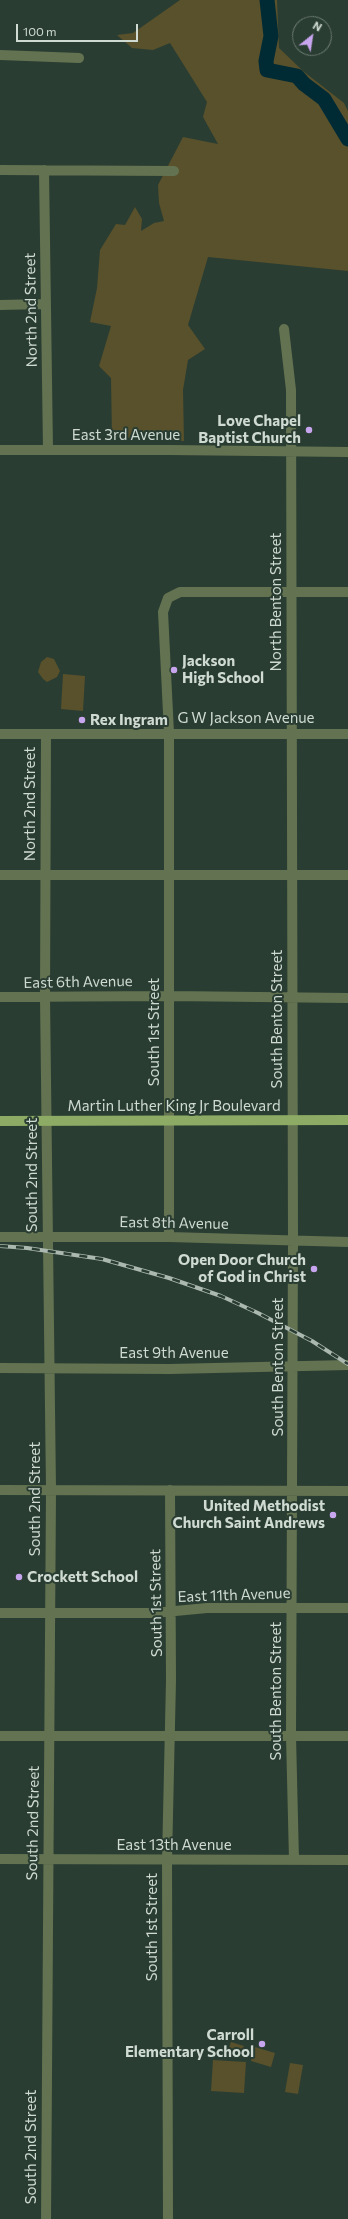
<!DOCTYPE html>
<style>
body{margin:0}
#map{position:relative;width:348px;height:2219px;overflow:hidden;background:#2a3d32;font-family:Commissioner,sans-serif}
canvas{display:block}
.north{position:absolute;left:292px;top:16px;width:40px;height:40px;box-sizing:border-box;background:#2a3d32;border:1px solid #6c7c72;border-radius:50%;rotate:30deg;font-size:11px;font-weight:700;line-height:16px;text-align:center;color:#cedad2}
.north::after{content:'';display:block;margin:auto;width:14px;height:18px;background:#c8a5ef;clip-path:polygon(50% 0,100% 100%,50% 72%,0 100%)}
.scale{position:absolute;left:16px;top:24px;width:122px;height:18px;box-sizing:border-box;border:2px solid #cedad2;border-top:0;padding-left:5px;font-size:12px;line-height:14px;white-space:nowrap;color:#cedad2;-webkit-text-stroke:3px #2a3d32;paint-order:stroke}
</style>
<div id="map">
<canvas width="348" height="2219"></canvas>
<div class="north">N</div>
<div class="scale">100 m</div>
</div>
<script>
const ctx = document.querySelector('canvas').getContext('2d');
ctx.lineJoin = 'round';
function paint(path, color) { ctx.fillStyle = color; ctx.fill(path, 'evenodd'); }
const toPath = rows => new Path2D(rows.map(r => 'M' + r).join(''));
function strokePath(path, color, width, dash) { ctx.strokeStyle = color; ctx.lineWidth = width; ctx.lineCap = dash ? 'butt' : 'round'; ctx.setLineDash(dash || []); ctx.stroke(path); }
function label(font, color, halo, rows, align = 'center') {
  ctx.font = font + ' Commissioner,sans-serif'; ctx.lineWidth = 4; ctx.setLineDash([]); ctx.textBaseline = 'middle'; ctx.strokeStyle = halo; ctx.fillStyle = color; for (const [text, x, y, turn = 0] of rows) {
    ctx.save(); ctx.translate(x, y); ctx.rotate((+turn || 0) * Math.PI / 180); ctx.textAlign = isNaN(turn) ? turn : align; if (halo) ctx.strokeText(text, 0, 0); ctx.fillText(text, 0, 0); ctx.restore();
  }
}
paint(toPath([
 [180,0,277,0,279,48,303,71,344,103,348,111,348,271,208,257,188,325,205,349,188,360,183,390,184,441,112,437,111,378,99,366,111,326,90,322,97,288,100,250,116,224,125,225,135,207,142,219,141,231,154,223,164,221,159,203,158,185,183,137,218,144,203,117,207,102,170,43,153,50,132,48,117,35,133,33],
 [47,657,54,659,60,671,57,677,47,682,43,679,38,672,41,662],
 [63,674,85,676,83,711,61,709],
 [231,2042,244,2046,241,2058,227,2054],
 [255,2047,275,2053,271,2067,251,2061],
 [213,2060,246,2062,244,2093,211,2091],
 [290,2063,303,2065,298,2094,285,2092]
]), '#58512b');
strokePath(toPath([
 [267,0,271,36,266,61,267,70,297,76,304,84,324,99,348,139]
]), '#002b35', 15);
strokePath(toPath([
 [0,55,79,58],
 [0,170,174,171],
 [44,170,48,450],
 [0,305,45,304],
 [284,329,291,390,293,1241,291,1736,294,1860],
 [0,450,170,450,348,452],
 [0,734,348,734],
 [46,734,45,997,51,1490,46,2219],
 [0,875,348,875],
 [0,997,169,996,348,998],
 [0,1237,169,1237,348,1242],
 [169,1237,169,733,163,612,168,598,180,592,348,592],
 [0,1368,170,1369,348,1365],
 [0,1490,348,1491],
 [0,1613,154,1613,207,1608,348,1608],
 [0,1736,348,1736],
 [0,1859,348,1860],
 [168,2219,167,1860,171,1680,170,1490]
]), '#637351', 10);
strokePath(toPath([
 [0,1121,348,1120]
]), '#8dab65', 10);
const rail = toPath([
 [0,1246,27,1248,102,1259,169,1278,221,1296,258,1313,312,1341,348,1364]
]);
strokePath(rail, '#aab8af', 4);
strokePath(rail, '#2a3d32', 2.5, [8]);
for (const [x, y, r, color] of [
 [309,430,4,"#c8a5ef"],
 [174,670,4,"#c8a5ef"],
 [82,720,4,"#c8a5ef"],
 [314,1269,4,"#c8a5ef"],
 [333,1515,4,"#c8a5ef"],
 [19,1577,4,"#c8a5ef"],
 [262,2044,4,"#c8a5ef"]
]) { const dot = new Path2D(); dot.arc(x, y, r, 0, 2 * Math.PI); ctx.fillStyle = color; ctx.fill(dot); strokePath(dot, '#2a3d32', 1.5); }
label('15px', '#cedad2', '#2a3d32', [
 ["North 2nd Street",31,310,-91],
 ["East 3rd Avenue",126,435],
 ["North Benton Street",276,602,-90],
 ["G W Jackson Avenue",246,718],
 ["North 2nd Street",30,804,-90],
 ["East 6th Avenue",78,982,-1],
 ["South Benton Street",277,1019,-90],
 ["South 1st Street",154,1032,-90],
 ["Martin Luther King Jr Boulevard",174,1106],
 ["South 2nd Street",32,1175,-90],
 ["East 8th Avenue",174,1223,1],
 ["East 9th Avenue",174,1353],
 ["South Benton Street",278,1367,-90],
 ["South 2nd Street",35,1499,-90],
 ["East 11th Avenue",234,1595,-2],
 ["South 1st Street",156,1603,-91],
 ["South Benton Street",276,1691,-90],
 ["South 2nd Street",33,1823,-89],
 ["East 13th Avenue",174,1845],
 ["South 1st Street",152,1927,-90],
 ["South 2nd Street",31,2147,-90]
]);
label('bold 15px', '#cedad2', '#2a3d32', [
 ["Love Chapel",301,421],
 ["Baptist Church",301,438],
 ["Jackson",182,661,"left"],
 ["High School",182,678,"left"],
 ["Rex Ingram",90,720,"left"],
 ["Open Door Church",306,1260],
 ["of God in Christ",306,1277],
 ["United Methodist",325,1506],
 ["Church Saint Andrews",325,1523],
 ["Crockett School",27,1577,"left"],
 ["Carroll",254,2035],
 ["Elementary School",254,2052]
], 'right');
</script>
